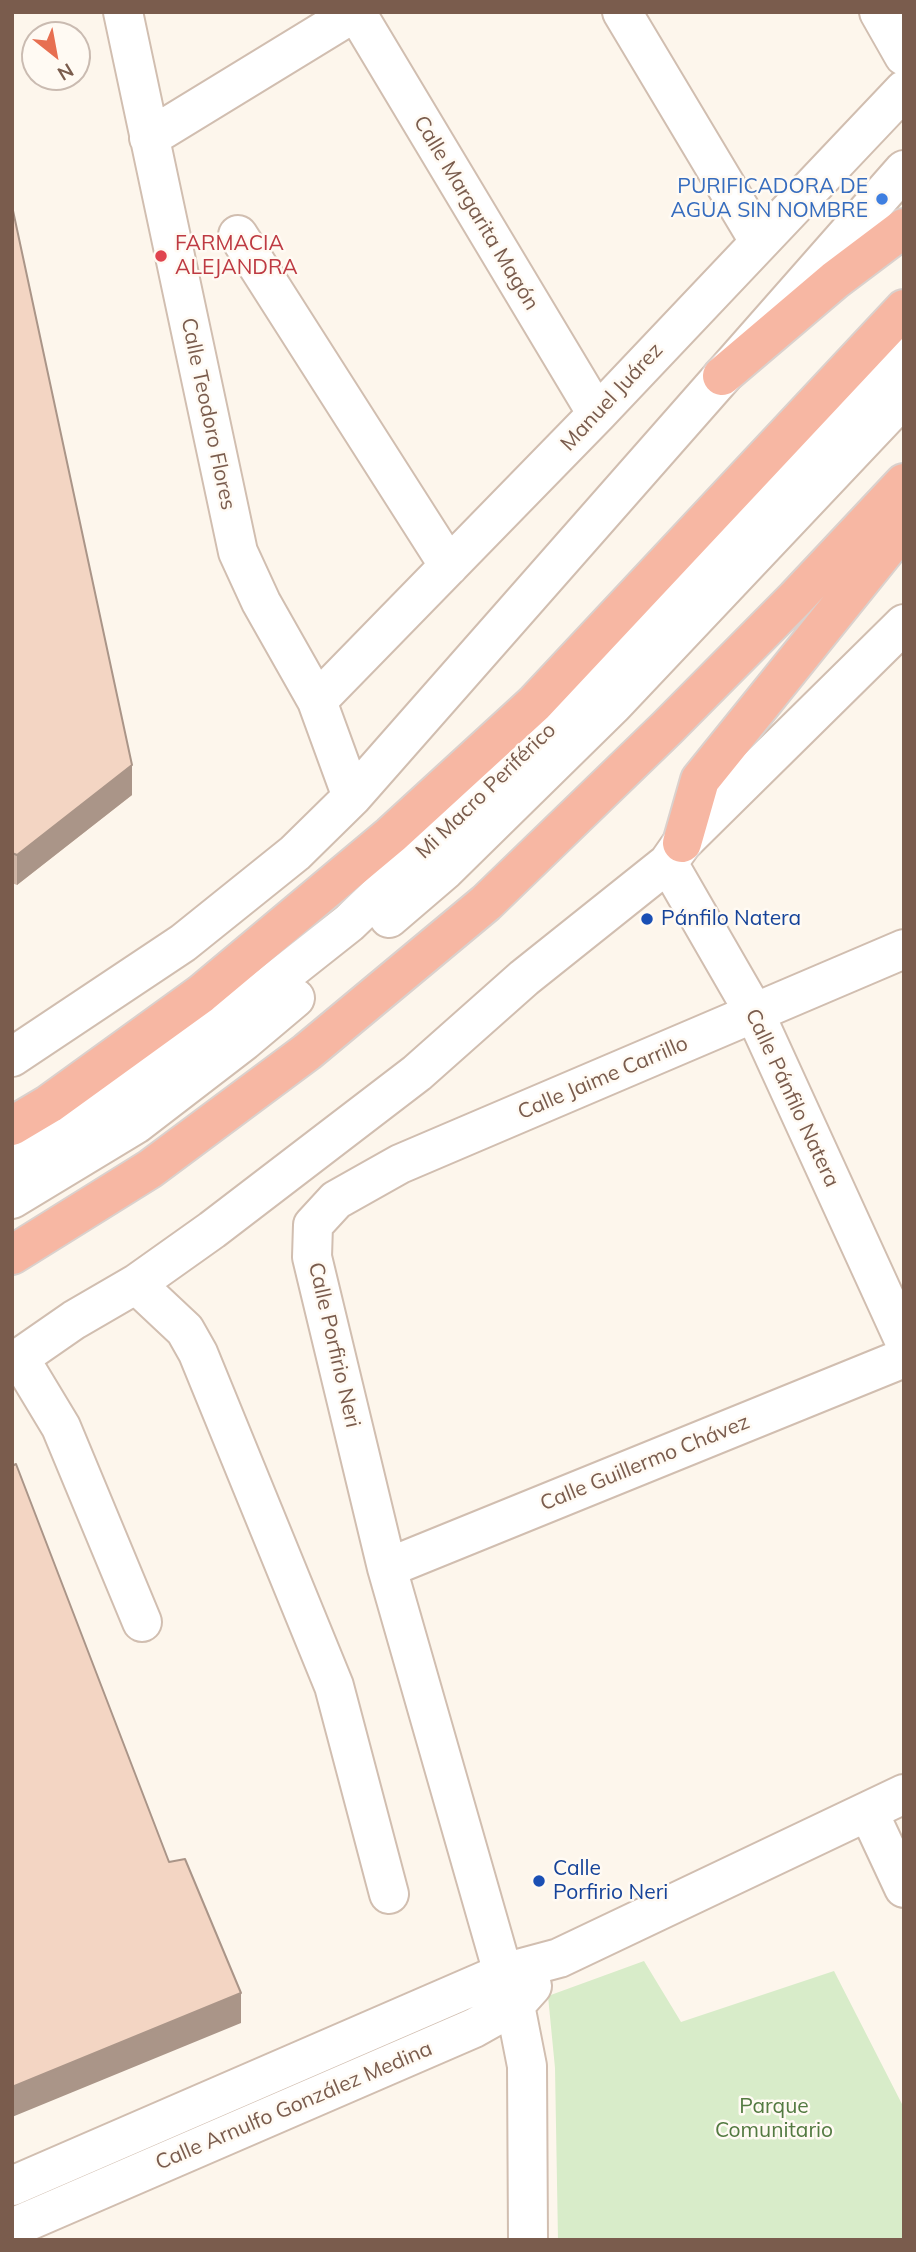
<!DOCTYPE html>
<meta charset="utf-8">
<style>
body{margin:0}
#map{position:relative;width:916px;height:2252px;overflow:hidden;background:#fdf6ec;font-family:Mulish,sans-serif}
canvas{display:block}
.frame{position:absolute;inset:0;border:14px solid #7a5c4d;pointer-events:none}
.north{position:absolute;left:21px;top:21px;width:70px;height:70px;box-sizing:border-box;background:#fffaf3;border:2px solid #cabbb1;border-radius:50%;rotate:149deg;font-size:19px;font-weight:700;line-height:28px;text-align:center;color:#7a5c4d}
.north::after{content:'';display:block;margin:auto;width:24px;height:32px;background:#e76f51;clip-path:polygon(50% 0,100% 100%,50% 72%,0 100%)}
</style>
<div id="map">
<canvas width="916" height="2252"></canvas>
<div class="frame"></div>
<div class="north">N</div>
</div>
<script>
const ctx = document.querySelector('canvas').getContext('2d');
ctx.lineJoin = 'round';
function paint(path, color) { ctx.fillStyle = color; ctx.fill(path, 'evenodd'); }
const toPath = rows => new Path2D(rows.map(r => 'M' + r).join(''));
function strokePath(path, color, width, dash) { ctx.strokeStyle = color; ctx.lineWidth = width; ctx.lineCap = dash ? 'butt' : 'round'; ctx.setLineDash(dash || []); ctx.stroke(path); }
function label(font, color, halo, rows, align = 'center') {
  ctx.font = font + ' Mulish,sans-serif'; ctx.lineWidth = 5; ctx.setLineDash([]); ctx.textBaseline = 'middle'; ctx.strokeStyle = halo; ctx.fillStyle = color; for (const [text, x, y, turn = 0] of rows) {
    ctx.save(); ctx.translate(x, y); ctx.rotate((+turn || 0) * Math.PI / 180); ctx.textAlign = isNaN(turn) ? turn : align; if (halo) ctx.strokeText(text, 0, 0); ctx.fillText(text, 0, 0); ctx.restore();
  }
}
paint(toPath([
 [644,1961,681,2022,834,1971,904,2108,904,2240,558,2240,555,2068,548,1996]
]), '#d8ecc9');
const minor = toPath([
 [123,12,238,552,261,602,317,701,352,797],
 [356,12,597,414],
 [622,12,759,241],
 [879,12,904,56],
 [149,138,355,12],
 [238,235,449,566],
 [317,701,597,414,904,90],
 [668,863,755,1014,904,1340],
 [389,918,445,870,613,705,904,397],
 [12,1057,183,943,295,853,352,797,904,170],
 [12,1163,112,1103,229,1018,349,923,538,742,904,355],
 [12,1199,136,1124,244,1041,295,998],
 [136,1284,185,1330,198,1353,334,1686,389,1894],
 [20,1359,61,1427,142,1622],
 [12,1363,74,1320,136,1284,212,1230,417,1073,524,978,668,863,682,843,904,624],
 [387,1568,904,1358],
 [868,1811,904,1888],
 [12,2186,503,1973,559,1958,904,1794],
 [12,2228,474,2028,515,2005,532,1986],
 [528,2240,527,2066,515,2005,503,1973,387,1568,312,1257,313,1225,336,1200,400,1164,904,949]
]);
const highway = toPath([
 [722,376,835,280,904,228],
 [682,843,700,780,904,527],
 [12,1126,49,1104,201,994,391,835,534,704,904,309],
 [12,1255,150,1169,307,1052,486,903,667,728,796,598,904,483]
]);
strokePath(minor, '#d1beb0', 42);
strokePath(highway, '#dad1cd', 42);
strokePath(minor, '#fff', 38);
strokePath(highway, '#f7b7a3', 38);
paint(toPath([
 [12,206,132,795,17,885,12,883]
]), '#d1b7a8');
paint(toPath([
 [132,765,132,795,17,885,17,855],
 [241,1993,241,2023,12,2117,12,2087]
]), '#aa9588');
const building = toPath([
 [12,206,132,765,17,855,12,853,12,206],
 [16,1464,169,1862,185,1859,241,1993,12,2087,12,1466,16,1464]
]);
paint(building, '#f3d5c3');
strokePath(building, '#aa9588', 2);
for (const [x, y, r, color] of [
 [882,199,7,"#3f7fe0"],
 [161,256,7,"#e0444e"],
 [647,919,7,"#1a4fb4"],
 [539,1881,7,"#1a4fb4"]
]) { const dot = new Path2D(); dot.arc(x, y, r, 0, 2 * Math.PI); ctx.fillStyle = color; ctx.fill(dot); strokePath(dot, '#fffaf3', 2.5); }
label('21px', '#366cbe', '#fffaf3', [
 ["PURIFICADORA DE",868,187],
 ["AGUA SIN NOMBRE",868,211]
], 'right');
label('21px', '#7a5c4d', '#fffaf3', [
 ["Calle Margarita Magón",476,213,59],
 ["Manuel Juárez",612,397,-47],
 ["Calle Teodoro Flores",208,414,78],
 ["Mi Macro Periférico",486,791,-44],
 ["Calle Jaime Carrillo",603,1078,-23],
 ["Calle Pánfilo Natera",792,1098,65],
 ["Calle Porfirio Neri",334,1345,77],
 ["Calle Guillermo Chávez",645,1463,-22],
 ["Calle Arnulfo González Medina",294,2106,-23]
]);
label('21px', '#be3a42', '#fffaf3', [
 ["FARMACIA",175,244],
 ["ALEJANDRA",175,268]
], 'left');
label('21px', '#164399', '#fffaf3', [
 ["Pánfilo Natera",661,919],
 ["Calle",553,1869],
 ["Porfirio Neri",553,1893]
], 'left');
label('21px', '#537a41', '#fffaf3', [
 ["Parque",774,2107],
 ["Comunitario",774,2131]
]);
</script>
